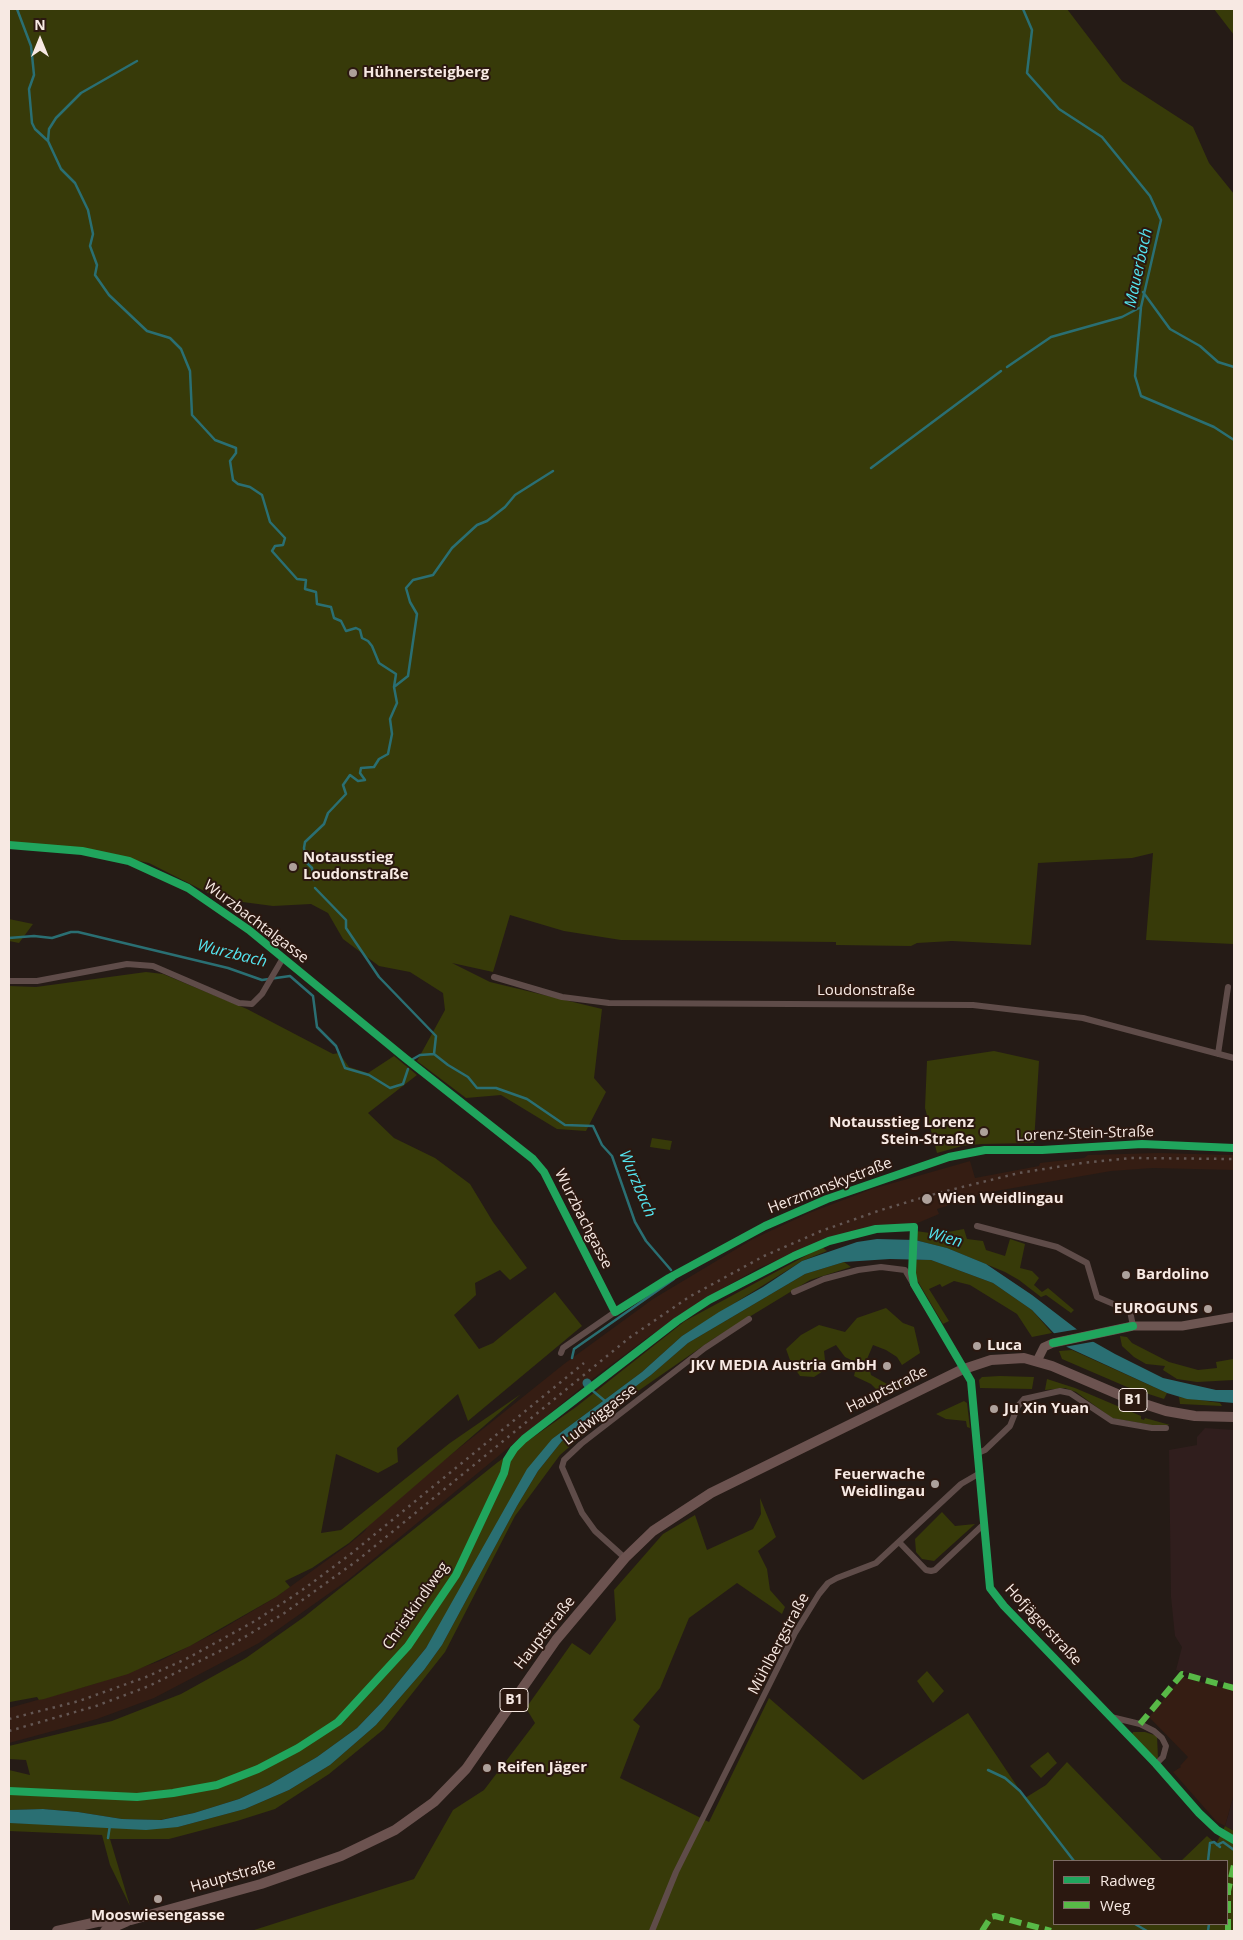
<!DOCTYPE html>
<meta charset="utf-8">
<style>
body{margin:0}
#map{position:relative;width:1243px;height:1940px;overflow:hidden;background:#251b16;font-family:"Open Sans",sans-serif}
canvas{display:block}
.frame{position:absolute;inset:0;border:10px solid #f7e9e3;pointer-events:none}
.legend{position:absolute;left:1053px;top:1860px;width:175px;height:65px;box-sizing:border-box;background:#2b1810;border:1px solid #7d6c64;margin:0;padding:6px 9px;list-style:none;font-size:15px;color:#f7e9e3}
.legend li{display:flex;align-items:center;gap:10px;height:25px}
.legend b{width:25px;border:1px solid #7d6c64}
.north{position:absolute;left:15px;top:15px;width:50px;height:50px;-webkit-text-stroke:4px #2b1810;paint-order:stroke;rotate:0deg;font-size:14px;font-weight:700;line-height:20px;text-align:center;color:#f7e9e3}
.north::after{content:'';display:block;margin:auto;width:18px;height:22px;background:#f7e9e3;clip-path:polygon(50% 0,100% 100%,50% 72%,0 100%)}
</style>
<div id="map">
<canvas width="1243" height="1940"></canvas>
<div class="frame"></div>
<ul class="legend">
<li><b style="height:6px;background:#20a55d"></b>Radweg</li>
<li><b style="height:6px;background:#58b947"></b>Weg</li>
</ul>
<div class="north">N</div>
</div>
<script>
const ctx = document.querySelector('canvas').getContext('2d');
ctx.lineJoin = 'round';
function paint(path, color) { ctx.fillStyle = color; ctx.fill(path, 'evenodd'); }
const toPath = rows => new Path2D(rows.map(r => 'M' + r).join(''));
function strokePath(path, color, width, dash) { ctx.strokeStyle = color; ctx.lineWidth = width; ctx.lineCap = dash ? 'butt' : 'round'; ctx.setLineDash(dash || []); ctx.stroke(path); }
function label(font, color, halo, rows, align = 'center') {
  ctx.font = font + ' "Open Sans",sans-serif'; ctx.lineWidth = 4; ctx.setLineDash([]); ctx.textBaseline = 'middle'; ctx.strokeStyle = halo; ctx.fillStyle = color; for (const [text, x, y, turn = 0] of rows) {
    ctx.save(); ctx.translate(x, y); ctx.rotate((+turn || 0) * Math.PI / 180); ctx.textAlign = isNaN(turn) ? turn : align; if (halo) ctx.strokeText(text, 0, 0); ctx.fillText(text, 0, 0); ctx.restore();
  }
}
paint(toPath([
 [1205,1428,1234,1430,1234,1685,1176,1670,1182,1647,1175,1636,1171,1597,1169,1450,1197,1445,1197,1437],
 [1234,1794,1234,1831,1225,1826]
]), '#301e1d');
paint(toPath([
 [1158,1153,1234,1155,1234,1170,1153,1168,1111,1171,996,1191,949,1202,947,1206,937,1209,939,1214,913,1225,873,1228,835,1236,759,1268,708,1297,647,1338,587,1383,348,1580,259,1643,154,1698,97,1719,9,1743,9,1708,94,1684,160,1661,217,1632,276,1597,348,1545,365,1531,370,1521,413,1485,564,1364,653,1299,753,1239,809,1213,872,1189,970,1161,975,1178,1039,1166,1040,1163,1084,1158,1088,1155],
 [1182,1677,1234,1691,1234,1794,1225,1826,1217,1822,1173,1772,1181,1767,1180,1766,1188,1757,1149,1717]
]), '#351d13');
paint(toPath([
 [9,9,1067,9,1122,81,1193,127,1209,163,1234,194,1234,944,1146,940,1153,853,1132,858,1038,863,1031,945,952,941,917,943,911,946,836,945,836,942,621,940,564,931,510,915,493,972,452,963,490,982,602,1009,594,1078,606,1092,586,1131,557,1129,501,1095,466,1098,417,1061,445,1010,443,993,410,972,379,966,343,939,328,913,311,904,273,906,220,899,149,863,72,848,9,845],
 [1214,9,1234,9,1234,35],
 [9,919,33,924,19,943,9,941],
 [146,972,163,974,247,1009,333,1054,339,1053,349,1067,368,1073,394,1056,417,1075,368,1113,394,1138,435,1158,470,1184,493,1222,527,1268,510,1280,500,1270,475,1283,476,1295,454,1315,479,1349,493,1343,555,1292,582,1326,468,1421,458,1394,397,1448,398,1462,378,1473,336,1454,321,1533,341,1530,450,1443,521,1394,349,1543,312,1568,285,1581,290,1587,276,1597,190,1646,128,1674,44,1699,39,1700,37,1697,10,1702,9,986,36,987],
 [994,1051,1039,1061,1034,1143,982,1144,962,1146,937,1153,925,1108,927,1061],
 [652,1138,672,1141,670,1150,650,1147],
 [964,1229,967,1239,983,1241,986,1250,1005,1256,1010,1239,1025,1244,1020,1268,1032,1271,1039,1278,1034,1285,1042,1292,1048,1288,1074,1310,1071,1313,1046,1295,1041,1297,1019,1280,1005,1272,947,1248,915,1240,916,1231,937,1234],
 [822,1247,827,1251,802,1261,682,1336,642,1372,552,1439,426,1648,382,1702,357,1728,317,1757,269,1785,239,1799,194,1813,160,1820,122,1819,78,1812,43,1809,9,1810,9,1770,30,1775,26,1760,9,1759,9,1746,112,1721,181,1694,246,1658,304,1617,498,1462,576,1407,685,1321],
 [915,1260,931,1260,993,1283,1032,1310,1052,1333,1032,1337,1017,1314,970,1285,954,1281,942,1287,940,1284,929,1289,949,1321,943,1324,914,1275],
 [844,1262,851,1267,810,1280,713,1339,618,1405,560,1455,515,1516,445,1652,384,1729,329,1774,275,1809,237,1821,169,1839,110,1839,130,1906,110,1865,102,1835,9,1831,9,1823,178,1827,245,1809,289,1790,330,1765,376,1725,424,1670,442,1645,517,1506,538,1471,562,1441,651,1375,688,1343,805,1274],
 [886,1308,903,1323,914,1327,920,1353,902,1365,897,1357,886,1350,873,1345,867,1359,871,1375,887,1384,901,1378,905,1386,884,1397,871,1384,854,1376,857,1363,845,1357,836,1345,824,1351,826,1369,814,1377,800,1376,791,1363,786,1349,801,1335,819,1325,845,1332,857,1318],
 [1120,1336,1127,1337,1132,1343,1169,1362,1198,1370,1217,1368,1216,1362,1233,1359,1234,1380,1197,1382,1177,1379,1163,1370,1165,1366,1146,1364,1134,1357,1122,1346],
 [1072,1350,1167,1393,1164,1399,1127,1387,1062,1359,1059,1351],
 [1000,1376,1034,1377,1032,1389,980,1388,979,1380,982,1377],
 [1047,1379,1075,1388,1141,1416,1141,1419,1144,1420,1145,1418,1170,1425,1151,1425,1112,1418,1076,1392,1065,1388,1045,1390],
 [1179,1397,1220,1403,1222,1406,1180,1404],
 [964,1401,967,1403,970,1428,967,1427,966,1421,946,1419,936,1414],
 [760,1498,776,1537,758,1551,767,1569,770,1590,785,1607,782,1614,737,1583,689,1618,660,1688,633,1720,640,1726,620,1778,709,1822,769,1698,863,1780,968,1713,1025,1798,1046,1785,1067,1762,1163,1861,1054,1861,1054,1924,1227,1924,1227,1861,1181,1861,1207,1836,1216,1844,1225,1826,1234,1831,1234,1931,251,1931,414,1879,453,1810,484,1790,535,1723,526,1708,572,1643,590,1655,616,1620,614,1590,663,1534,695,1515,707,1550,753,1529,761,1514],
 [942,1512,955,1526,975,1524,934,1561,922,1559,916,1552,915,1539],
 [927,1671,944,1691,933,1703,917,1681],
 [1133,1732,1145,1732,1157,1736,1158,1758,1155,1759,1132,1735],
 [1048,1752,1057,1763,1041,1778,1030,1766]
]), '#373a09');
paint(toPath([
 [877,1239,915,1240,947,1248,986,1264,1032,1295,1092,1341,1115,1354,1163,1378,1216,1390,1234,1390,1234,1403,1187,1399,1167,1393,1067,1347,1032,1310,993,1283,931,1260,890,1259,844,1262,805,1274,688,1343,651,1375,562,1441,538,1471,517,1506,442,1645,424,1670,376,1725,330,1765,289,1790,245,1809,178,1827,146,1830,9,1823,9,1810,43,1809,78,1812,122,1819,161,1820,194,1813,239,1799,269,1785,317,1757,357,1728,382,1702,426,1648,527,1469,552,1439,642,1372,682,1336,719,1312,763,1287,802,1261,857,1242]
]), '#2a6f73');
paint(toPath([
 [1079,1329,1097,1341,1064,1347,1050,1334]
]), '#251b16');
strokePath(toPath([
 [17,9,31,46,33,65,34,75,29,89,32,123,35,129,48,141,61,169,75,183,88,210,93,234,90,246,97,265,95,275,109,295,147,331,170,338,181,349,190,371,192,415,215,440,236,448,236,453,230,461,233,480,238,484,250,487,262,495,270,522,285,538,283,545,275,546,272,551,297,579,306,580,305,589,316,592,317,604,331,607,334,618,341,621,346,631,356,628,360,630,362,638,368,641,372,646,379,663,396,674,394,687,397,703,390,719,392,734,388,754,379,759,374,767,361,768,360,773,365,780,358,781,350,775,343,785,346,794,328,813,324,824,305,842,304,848,306,862,312,868,314,880],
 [1023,9,1032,30,1027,73,1059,109,1102,137,1150,196,1161,220,1141,307,1135,376,1141,396,1214,427,1234,440],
 [48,141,49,129,56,118,81,93,137,61],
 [1143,292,1170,329,1200,346,1218,362,1234,367],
 [1007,367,1051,337,1122,317,1141,307],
 [871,468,1001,371],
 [394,687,408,676,417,614,410,602,406,588,413,580,433,575,452,548,477,525,487,521,505,507,515,495,553,471],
 [315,888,346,920,346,928,379,977,436,1036,434,1054],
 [9,938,34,936,52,938,71,932,78,932,228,968,262,980,290,976,313,996,317,1027,336,1046,345,1068,369,1075,390,1088,403,1084,408,1069],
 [413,1059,420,1055,434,1054,448,1065,468,1077,477,1088,496,1088,527,1099,565,1125,593,1126,602,1145,612,1156,635,1222,646,1241,671,1270],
 [572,1358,574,1349,674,1279],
 [593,1391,605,1401],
 [988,1770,1005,1778,1020,1791,1074,1861],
 [108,1838,110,1825],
 [1217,1845,1223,1842,1234,1850],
 [1208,1861,1210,1843,1214,1842,1220,1847],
 [1135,1924,1147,1931],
 [1208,1931,1209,1924]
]), '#2a6f73', 2.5);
strokePath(toPath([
 [587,1383,589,1386]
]), '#2a6f73', 9);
strokePath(toPath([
 [9,845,82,851,129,861,188,888,249,930,405,1058,533,1159,544,1172,615,1312,669,1278,765,1226,827,1199,949,1157,985,1150,1042,1150,1142,1144,1234,1148],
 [494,977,562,997,609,1003,973,1005,1083,1018,1234,1058],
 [9,981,37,981,127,964,153,966,239,1003,252,1004,262,994,283,958],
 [1218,1054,1228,987],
 [977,1226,1057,1247,1087,1263,1097,1297,1130,1311,1133,1326],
 [794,1292,824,1279,858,1270,881,1267,905,1270,971,1381,990,1588,1004,1606,1156,1764,1163,1757,1166,1746,1162,1738,1154,1731,1140,1724,1111,1717],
 [561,1353,563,1348,615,1312],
 [978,1453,985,1450,1010,1426,1018,1406,1024,1399,1060,1391,1070,1393,1112,1421,1152,1428,1166,1428],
 [899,1542,926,1570,931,1571,935,1570,984,1524],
 [625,1558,595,1531,582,1513,562,1467,564,1460,581,1444,705,1348,749,1319],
 [652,1931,676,1872,795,1633,819,1594,828,1583,837,1578,876,1563,961,1484,980,1473]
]), '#5f4c49', 6);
strokePath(toPath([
 [1037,1361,1044,1347,1053,1343,1133,1326,1182,1326,1234,1317]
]), '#6d5652', 9);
strokePath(toPath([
 [57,1931,97,1922,131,1920,261,1884,341,1856,395,1830,434,1802,466,1769,556,1640,625,1558,653,1531,711,1493,961,1370,991,1360,1024,1358,1052,1366,1129,1399,1166,1411,1195,1416,1234,1417],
 [105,1931,128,1921]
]), '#6c5350', 10);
strokePath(toPath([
 [9,1719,79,1701,146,1677,186,1659,255,1621,301,1591,352,1553,584,1363],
 [9,1731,96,1706,149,1686,228,1647,283,1614,358,1560,629,1338,689,1297,764,1256,821,1231,881,1210,938,1193,1019,1173,1082,1163,1131,1158,1234,1159]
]), '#645754', 2.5, [2.5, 5]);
strokePath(toPath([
 [1140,1724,1182,1674,1234,1688],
 [982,1931,991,1917,995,1916,1051,1931],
 [1228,1931,1228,1891,1234,1865]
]), '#58b947', 6, [12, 6]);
strokePath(toPath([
 [9,845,82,851,129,861,188,888,249,930,405,1058,533,1159,544,1172,615,1312,669,1278,765,1226,827,1199,949,1157,985,1150,1042,1150,1142,1144,1234,1148],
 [1053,1343,1133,1326],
 [9,1791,137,1797,173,1793,217,1785,258,1769,298,1748,338,1722,408,1646,456,1575,504,1473,507,1460,514,1449,524,1439,677,1321,709,1300,794,1256,829,1241,876,1229,914,1227,912,1273,914,1284,971,1381,990,1588,1004,1606,1156,1764,1199,1813,1217,1830,1234,1840]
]), '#20a55d', 8);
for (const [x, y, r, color] of [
 [353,73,5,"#aea19b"],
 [293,867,5,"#aea19b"],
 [984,1132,5,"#aea19b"],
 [927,1199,6,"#aea19b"],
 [1126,1275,5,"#aea19b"],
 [1208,1309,5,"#aea19b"],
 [977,1346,5,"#aea19b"],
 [887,1366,5,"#aea19b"],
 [994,1409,5,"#aea19b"],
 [935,1484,5,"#aea19b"],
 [487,1768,5,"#aea19b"],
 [158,1899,5,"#aea19b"]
]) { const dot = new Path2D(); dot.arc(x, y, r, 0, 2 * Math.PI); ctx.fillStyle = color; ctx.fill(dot); strokePath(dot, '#2b1810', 2); }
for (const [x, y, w] of [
 [1133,1400,28],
 [514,1700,28]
]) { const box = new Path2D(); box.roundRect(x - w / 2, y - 11.5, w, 23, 4); ctx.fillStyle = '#2b1810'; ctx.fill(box); strokePath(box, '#f7e9e3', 1); }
label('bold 14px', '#f7e9e3', null, [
 ["B1",1133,1400],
 ["B1",514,1700]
]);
label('bold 15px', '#f7e9e3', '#2b1810', [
 ["Hühnersteigberg",363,73],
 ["Notausstieg",303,858],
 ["Loudonstraße",303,875],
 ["Notausstieg Lorenz",974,1123,"right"],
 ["Stein-Straße",974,1140,"right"],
 ["Wien Weidlingau",938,1199],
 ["Bardolino",1136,1275],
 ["EUROGUNS",1198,1309,"right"],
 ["Luca",987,1346],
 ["JKV MEDIA Austria GmbH",877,1366,"right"],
 ["Ju Xin Yuan",1004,1409],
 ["Feuerwache",925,1475,"right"],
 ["Weidlingau",925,1492,"right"],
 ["Reifen Jäger",497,1768],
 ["Mooswiesengasse",158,1916,"center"]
], 'left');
label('15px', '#f7e9e3', '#2b1810', [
 ["Wurzbachtalgasse",256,922,37],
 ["Loudonstraße",866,991],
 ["Lorenz-Stein-Straße",1085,1134,-2],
 ["Herzmanskystraße",830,1186,-21],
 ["Wurzbachgasse",583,1219,63],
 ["Hauptstraße",887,1390,-26],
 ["Ludwiggasse",600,1415,-38],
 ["Christkindlweg",416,1606,-55],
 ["Hofjägerstraße",1043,1625,47],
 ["Hauptstraße",545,1633,-52],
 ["Mühlbergstraße",779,1644,-62],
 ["Hauptstraße",233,1876,-16]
]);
label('italic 16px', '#54e4ef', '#2b1810', [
 ["Mauerbach",1139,268,-78],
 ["Wurzbach",232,954,14],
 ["Wurzbach",637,1184,67],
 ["Wien",945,1238,16]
]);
</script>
